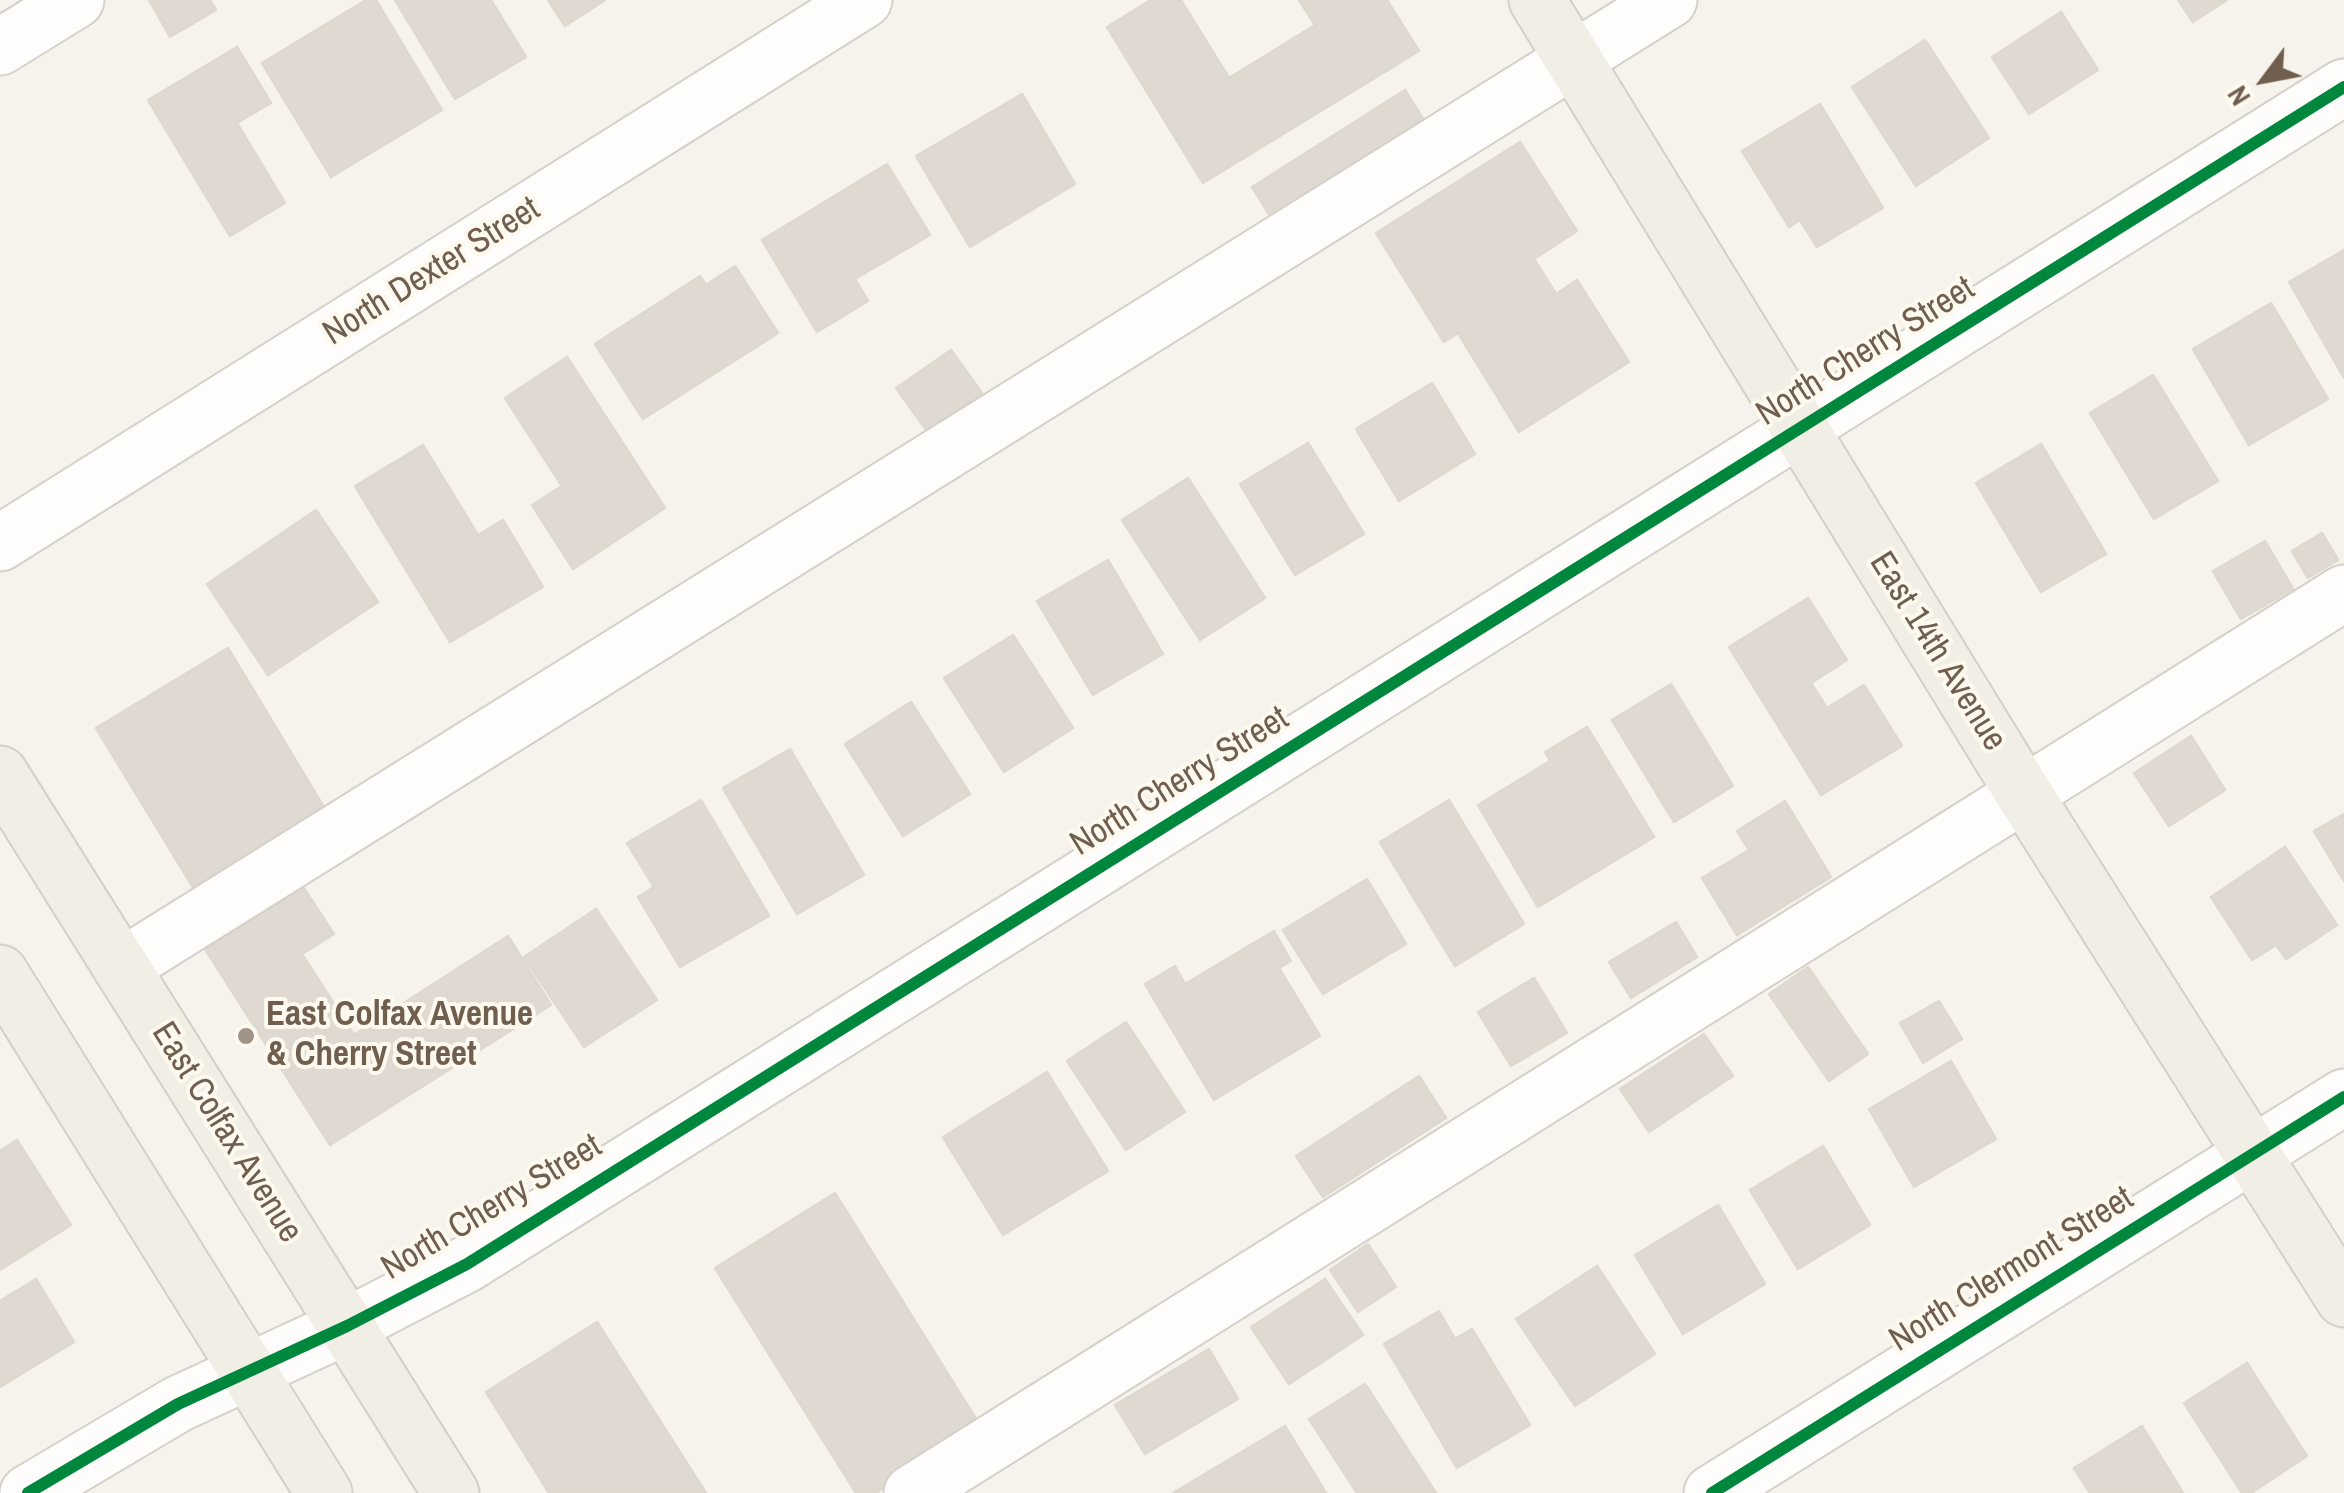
<!DOCTYPE html>
<style>
body{margin:0}
#map{position:relative;width:2344px;height:1493px;overflow:hidden;background:#f6f3ec;font-family:"Archivo Narrow",sans-serif}
canvas{display:block}
.north{position:absolute;left:2214px;top:30px;width:100px;height:100px;-webkit-text-stroke:8px #fdf9ee;paint-order:stroke;rotate:238deg;font-size:28px;font-weight:700;line-height:40px;text-align:center;color:#705f4f}
.north::after{content:'';display:block;margin:auto;width:35px;height:45px;background:#705f4f;clip-path:polygon(50% 0,100% 100%,50% 72%,0 100%)}
</style>
<div id="map">
<canvas width="2344" height="1493"></canvas>
<div class="north">N</div>
</div>
<script>
const ctx = document.querySelector('canvas').getContext('2d');
ctx.lineJoin = 'round';
function paint(path, color) { ctx.fillStyle = color; ctx.fill(path, 'evenodd'); }
const toPath = rows => new Path2D(rows.map(r => 'M' + r).join(''));
function strokePath(path, color, width, dash) { ctx.strokeStyle = color; ctx.lineWidth = width; ctx.lineCap = dash ? 'butt' : 'round'; ctx.setLineDash(dash || []); ctx.stroke(path); }
function label(font, color, halo, rows, align = 'center') {
  ctx.font = font + ' "Archivo Narrow",sans-serif'; ctx.lineWidth = 8; ctx.setLineDash([]); ctx.textBaseline = 'middle'; ctx.strokeStyle = halo; ctx.fillStyle = color; for (const [text, x, y, turn = 0] of rows) {
    ctx.save(); ctx.translate(x, y); ctx.rotate((+turn || 0) * Math.PI / 180); ctx.textAlign = isNaN(turn) ? turn : align; if (halo) ctx.strokeText(text, 0, 0); ctx.fillText(text, 0, 0); ctx.restore();
  }
}
const building = toPath([
 [149,0,210,0,216,10,170,37,149,0],
 [366,0,376,0,442,110,331,177,262,63,366,0],
 [395,0,491,0,526,57,455,99,395,0],
 [548,0,605,0,565,26,548,0],
 [1151,0,1181,0,1229,78,1315,25,1299,0,1387,0,1419,51,1203,183,1107,27,1151,0],
 [2178,0,2227,0,2193,22,2178,0],
 [2061,12,2098,70,2029,114,1992,57,2061,12],
 [1925,40,1989,138,1916,186,1852,87,1925,40],
 [237,47,271,103,237,123,285,203,230,236,148,100,237,47],
 [1405,90,1430,130,1277,227,1252,187,1405,90],
 [1022,94,1075,184,970,247,916,156,1022,94],
 [1820,104,1883,208,1817,247,1800,220,1789,227,1742,151,1820,104],
 [1520,142,1577,231,1534,259,1556,294,1577,280,1629,362,1519,432,1458,333,1444,342,1376,233,1520,142],
 [887,164,930,235,855,279,868,301,817,332,762,240,887,164],
 [2344,250,2344,378,2289,282,2344,250],
 [735,266,778,333,643,419,595,344,700,276,706,285,735,266],
 [2271,303,2328,399,2249,445,2193,349,2271,303],
 [951,350,982,393,927,431,896,388,951,350],
 [567,357,665,508,573,569,532,505,562,486,505,398,567,357],
 [2153,375,2218,481,2154,519,2090,413,2153,375],
 [1432,383,1475,454,1399,501,1356,429,1432,383],
 [1308,443,1364,534,1295,575,1240,484,1308,443],
 [2041,444,2106,554,2041,592,1976,483,2041,444],
 [423,445,478,535,503,520,543,587,450,642,355,486,423,445],
 [1188,478,1265,598,1200,640,1122,520,1188,478],
 [316,510,378,602,268,675,207,584,316,510],
 [2322,533,2338,560,2308,578,2292,551,2322,533],
 [2265,541,2293,589,2241,619,2213,571,2265,541],
 [1108,560,1163,654,1093,695,1037,601,1108,560],
 [1808,598,1847,660,1811,683,1827,708,1864,685,1902,746,1821,795,1729,647,1808,598],
 [1013,635,1073,728,1004,772,944,678,1013,635],
 [228,648,328,814,197,894,96,728,228,648],
 [1671,684,1733,786,1674,822,1612,720,1671,684],
 [911,702,970,794,903,836,845,744,911,702],
 [1587,727,1654,837,1538,907,1478,805,1550,761,1545,752,1587,727],
 [2191,736,2225,790,2169,826,2134,773,2191,736],
 [790,749,864,875,797,914,723,788,790,749],
 [701,800,769,916,680,967,638,897,654,887,627,843,701,800],
 [1449,800,1524,924,1455,966,1380,842,1449,800],
 [1785,801,1831,877,1737,935,1702,878,1749,850,1737,831,1785,801],
 [2344,814,2344,881,2314,831,2344,814],
 [2285,847,2337,925,2286,959,2276,945,2252,960,2211,897,2285,847],
 [1367,879,1406,944,1323,994,1283,930,1367,879],
 [303,887,334,934,302,954,354,1035,508,936,551,1005,330,1145,205,949,303,887],
 [596,909,657,1000,584,1047,524,957,596,909],
 [1676,922,1697,957,1631,998,1609,962,1676,922],
 [1274,931,1291,961,1279,968,1320,1036,1214,1100,1145,984,1175,966,1185,984,1274,931],
 [1808,967,1868,1054,1829,1081,1769,994,1808,967],
 [1534,978,1567,1033,1511,1066,1478,1012,1534,978],
 [1939,1001,1962,1039,1923,1063,1900,1023,1939,1001],
 [1126,1022,1185,1112,1126,1150,1067,1061,1126,1022],
 [1704,1034,1733,1076,1649,1132,1620,1089,1704,1034],
 [1951,1061,1996,1139,1914,1187,1869,1109,1951,1061],
 [1047,1072,1108,1171,1003,1235,943,1137,1047,1072],
 [1419,1076,1446,1118,1323,1197,1296,1156,1419,1076],
 [17,1140,71,1225,0,1270,0,1151,17,1140],
 [1823,1146,1870,1225,1798,1269,1750,1190,1823,1146],
 [835,1193,981,1427,876,1493,856,1493,715,1268,835,1193],
 [1718,1205,1765,1284,1683,1334,1635,1255,1718,1205],
 [1368,1244,1396,1287,1358,1312,1330,1270,1368,1244],
 [1597,1266,1655,1354,1575,1406,1516,1319,1597,1266],
 [36,1279,74,1342,0,1387,0,1301,36,1279],
 [1325,1279,1363,1335,1289,1384,1251,1327,1325,1279],
 [1439,1311,1455,1339,1472,1329,1530,1425,1457,1468,1384,1344,1439,1311],
 [597,1322,706,1493,549,1493,486,1392,597,1322],
 [1209,1349,1238,1399,1145,1454,1115,1405,1209,1349],
 [2247,1363,2307,1456,2251,1493,2242,1493,2184,1403,2247,1363],
 [1365,1384,1436,1493,1357,1493,1309,1419,1365,1384],
 [1285,1426,1326,1493,1173,1493,1285,1426],
 [2142,1426,2183,1493,2090,1493,2074,1468,2142,1426]
]);
paint(building, '#dfd9d2');
strokePath(building, '#ded8cf', 2.5);
const minor = toPath([
 [0,47,76,0],
 [0,543,864,0],
 [121,967,1669,0],
 [28,1493,178,1404,347,1326,467,1264,2344,87],
 [912,1493,2344,593],
 [1712,1493,2344,1097]
]);
const major = toPath([
 [1537,0,2024,794,2344,1299],
 [0,774,451,1493],
 [0,973,324,1493]
]);
strokePath(minor, '#d5d0ca', 59);
strokePath(major, '#d4cfc7', 59);
strokePath(minor, '#fefdfc', 55);
strokePath(major, '#f1eee6', 55);
strokePath(toPath([
 [28,1493,178,1404,347,1326,467,1264,2344,87],
 [1712,1493,2344,1097]
]), '#00873e', 12);
for (const [x, y, r, color] of [
 [246,1036,10,"#9f9386"]
]) { const dot = new Path2D(); dot.arc(x, y, r, 0, 2 * Math.PI); ctx.fillStyle = color; ctx.fill(dot); strokePath(dot, '#fdf9ee', 4); }
label('35px', '#705f4f', '#fdf9ee', [
 ["North Dexter Street",432,272,-32],
 ["North Cherry Street",1866,352,-32],
 ["East 14th Avenue",1937,652,58],
 ["North Cherry Street",1180,782,-32],
 ["East Colfax Avenue",226,1133,58],
 ["North Cherry Street",492,1208,-31],
 ["North Clermont Street",2012,1270,-32]
]);
label('bold 35px', '#705f4f', '#fdf9ee', [
 ["East Colfax Avenue",266,1016],
 ["& Cherry Street",266,1056]
], 'left');
</script>
